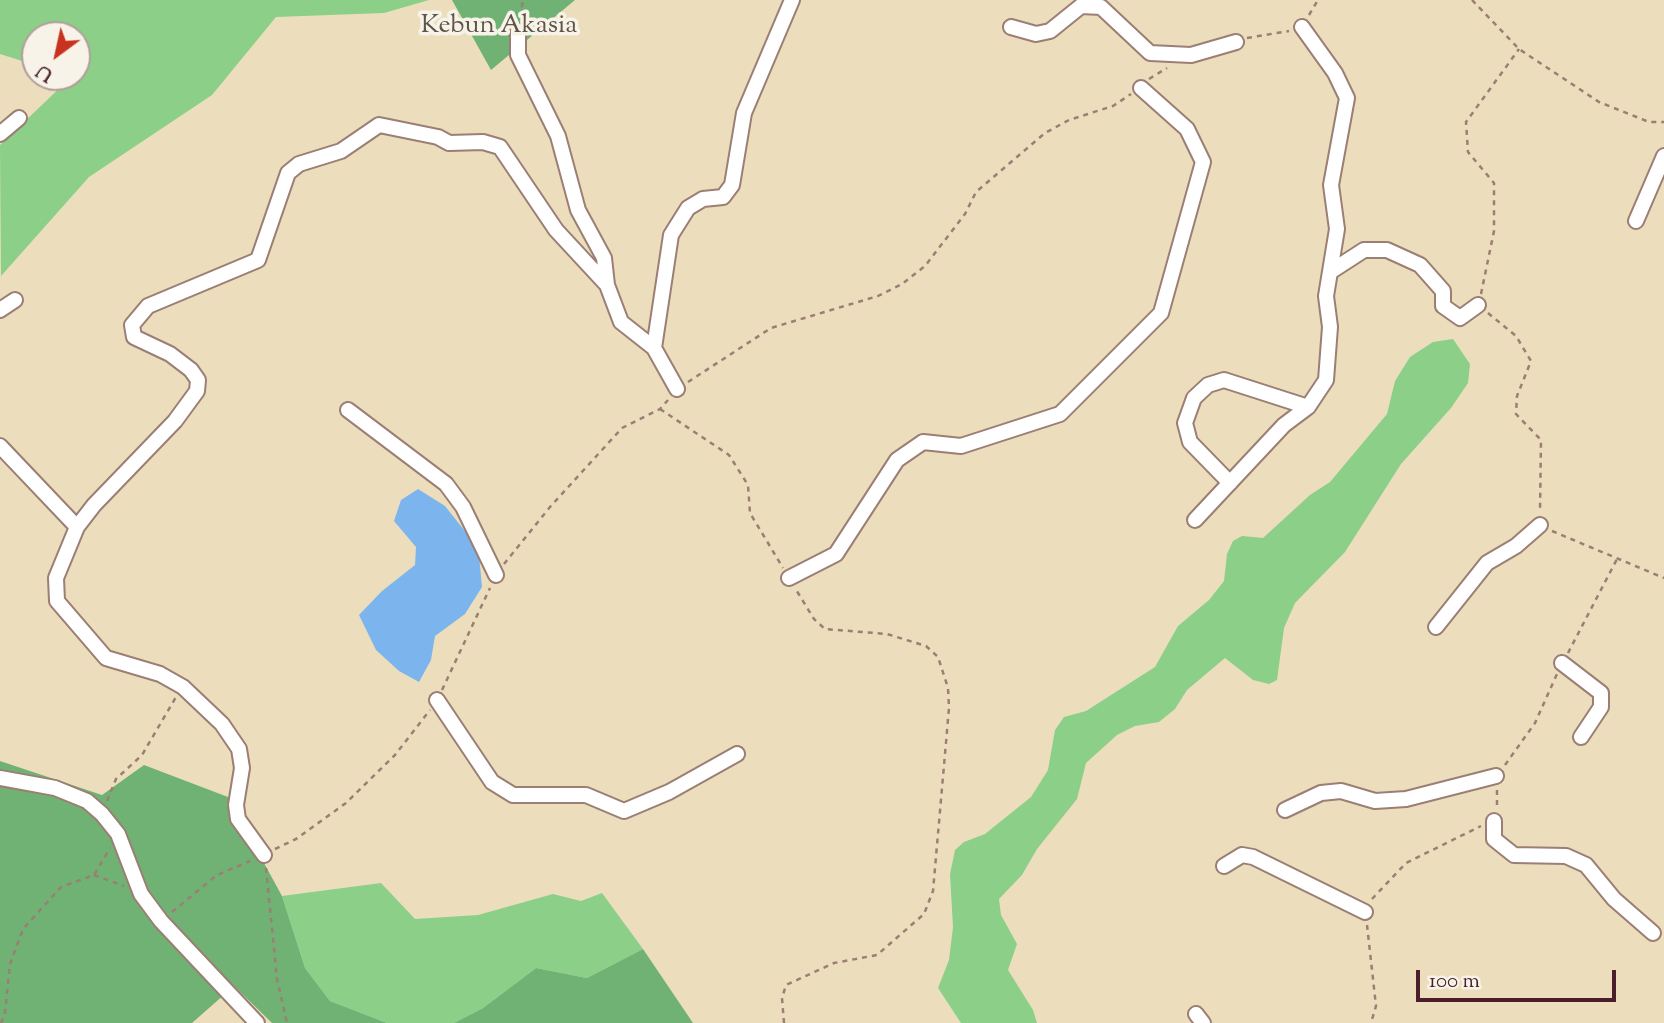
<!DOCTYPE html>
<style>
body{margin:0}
#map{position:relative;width:1664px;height:1023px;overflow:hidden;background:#ecdebc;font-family:"Sorts Mill Goudy",serif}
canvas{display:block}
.north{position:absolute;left:21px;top:21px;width:70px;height:70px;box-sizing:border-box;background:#f7f3e8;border:2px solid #b29e9c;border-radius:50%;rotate:213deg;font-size:19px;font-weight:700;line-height:28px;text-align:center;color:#4a1f2b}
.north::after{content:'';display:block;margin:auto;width:24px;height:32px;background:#c8321e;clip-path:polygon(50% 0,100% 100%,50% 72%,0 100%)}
.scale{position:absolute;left:1416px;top:970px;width:200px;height:32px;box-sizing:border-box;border:4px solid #4a1f2b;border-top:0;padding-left:9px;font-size:21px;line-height:24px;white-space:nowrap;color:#4a1f2b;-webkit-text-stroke:5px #f7f3e8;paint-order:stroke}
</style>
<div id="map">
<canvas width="1664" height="1023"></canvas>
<div class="north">U</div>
<div class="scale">100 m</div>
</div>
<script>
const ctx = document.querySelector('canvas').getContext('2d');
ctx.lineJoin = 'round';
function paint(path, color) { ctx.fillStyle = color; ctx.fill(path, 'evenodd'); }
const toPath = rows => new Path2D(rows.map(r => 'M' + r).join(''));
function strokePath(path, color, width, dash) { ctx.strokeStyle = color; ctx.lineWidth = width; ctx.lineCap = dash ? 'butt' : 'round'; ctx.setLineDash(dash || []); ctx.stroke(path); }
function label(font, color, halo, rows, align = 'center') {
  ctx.font = font + ' "Sorts Mill Goudy",serif'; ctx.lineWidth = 7; ctx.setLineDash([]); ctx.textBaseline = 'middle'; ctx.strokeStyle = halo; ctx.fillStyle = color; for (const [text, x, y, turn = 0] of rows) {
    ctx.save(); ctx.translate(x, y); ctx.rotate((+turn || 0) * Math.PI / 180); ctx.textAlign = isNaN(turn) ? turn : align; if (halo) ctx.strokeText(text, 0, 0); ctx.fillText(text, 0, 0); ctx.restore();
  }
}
paint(toPath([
 [0,0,429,0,384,13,276,17,212,95,89,177,1,276,0,145,67,81,60,77,77,77,77,35,35,35,35,65,0,54],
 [1453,339,1470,364,1468,383,1451,408,1401,464,1345,552,1295,603,1284,628,1277,680,1269,684,1253,680,1225,658,1187,690,1175,709,1159,722,1135,726,1117,735,1086,763,1077,799,1037,849,1022,875,999,899,1001,915,1017,944,1008,970,1033,1010,1037,1023,961,1023,938,988,949,960,953,927,950,874,955,850,964,842,985,834,1031,797,1048,770,1055,730,1064,717,1086,711,1155,667,1178,626,1209,600,1224,581,1227,554,1233,541,1242,536,1263,538,1310,495,1330,482,1387,414,1395,381,1410,357,1433,342],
 [381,883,415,919,478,915,553,894,581,901,602,893,643,949,587,978,536,968,483,1008,454,1023,387,1023,330,1001,305,968,282,896]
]), '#8bcf88');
paint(toPath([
 [452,0,575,0,491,70],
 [0,761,102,795,144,765,228,797,282,896,305,968,330,1001,387,1023,272,1023,234,986,192,1023,0,1023],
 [643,949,693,1023,454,1023,483,1008,536,968,587,978]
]), '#70b274');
paint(toPath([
 [418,489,445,506,472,540,479,555,482,587,465,614,435,636,431,660,419,682,399,671,376,650,359,615,382,591,415,565,416,547,394,521,401,500]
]), '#7cb5ed');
const minor = toPath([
 [1011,27,1036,34,1050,31,1081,6,1101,7,1150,53,1191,55,1236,42],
 [518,31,518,55,558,136,578,210,604,258,607,285,621,322,654,348,677,389],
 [0,134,19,118],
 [1636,221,1664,156],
 [1330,272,1364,250,1387,250,1420,265,1443,291,1443,306,1460,318,1478,305],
 [0,310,15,300],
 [654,348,671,235,688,208,703,199,723,197,732,185,744,113,792,0],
 [348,410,446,484,463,507,496,575],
 [0,446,77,527],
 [1230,483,1190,442,1185,423,1194,398,1208,385,1224,380,1308,407],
 [1195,520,1284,425,1308,407,1326,380,1330,327,1326,296,1337,229,1331,185,1347,98,1335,73,1302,27],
 [789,578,836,554,897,460,923,442,961,446,1060,414,1161,313,1203,162,1187,129,1141,88],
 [1436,627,1487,563,1516,546,1540,525],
 [1562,663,1601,693,1601,707,1581,737],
 [437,700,492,782,513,795,586,795,624,811,669,792,737,754],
 [0,778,55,788,87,801,102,814,118,834,141,894,161,921,257,1023],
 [1285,810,1321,793,1341,791,1375,801,1406,799,1496,776],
 [1494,821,1494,839,1514,855,1566,856,1586,865,1614,899,1653,933],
 [264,855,238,819,236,805,242,768,239,749,222,724,183,687,160,674,106,658,57,601,56,578,77,527,94,505,175,421,197,391,198,380,191,370,170,354,134,337,132,325,148,306,258,260,288,173,299,164,341,151,379,125,438,137,449,143,483,142,500,147,556,230,607,285],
 [1224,866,1242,855,1253,857,1365,912],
 [1196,1014,1203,1023]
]);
strokePath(minor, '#9b7e74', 18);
strokePath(toPath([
 [1472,0,1519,49,1599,102,1649,122,1664,122],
 [1309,15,1318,0],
 [520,17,523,0],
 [1247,38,1289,31],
 [1149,79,1167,68],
 [1481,294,1494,231,1494,183,1468,152,1466,122,1519,49],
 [1488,313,1516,336,1531,361,1517,396,1516,414,1541,440,1540,511],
 [688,382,771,328,878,296,902,284,925,266,965,214,976,192,1045,133,1069,120,1113,106,1131,94],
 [660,409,729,455,748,485,750,513,783,568],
 [1552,531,1664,578],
 [504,564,550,507,622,428,660,409,668,400],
 [1568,653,1617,559],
 [442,690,490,588],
 [1505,765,1535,723,1557,674],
 [1497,790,1497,808],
 [107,801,116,779,142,755,176,697],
 [275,849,296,839,346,803,395,755,430,710],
 [266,868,277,979,287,1023],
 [94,875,124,886],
 [1372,899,1406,863,1481,826],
 [172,912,217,875,250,861],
 [1367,925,1376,1006,1371,1023],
 [1,1023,5,1013,10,964,23,929,61,887,94,875,110,848],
 [784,1023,782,998,786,985,834,963,877,955,924,914,933,891,949,708,948,688,938,657,926,646,887,634,825,629,814,619,795,588]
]), '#9b7e74', 2.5, [5, 5]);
strokePath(minor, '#fff', 14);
label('26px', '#5e5447', '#f7f3e8', [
 ["Kebun Akasia",499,28]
]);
</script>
